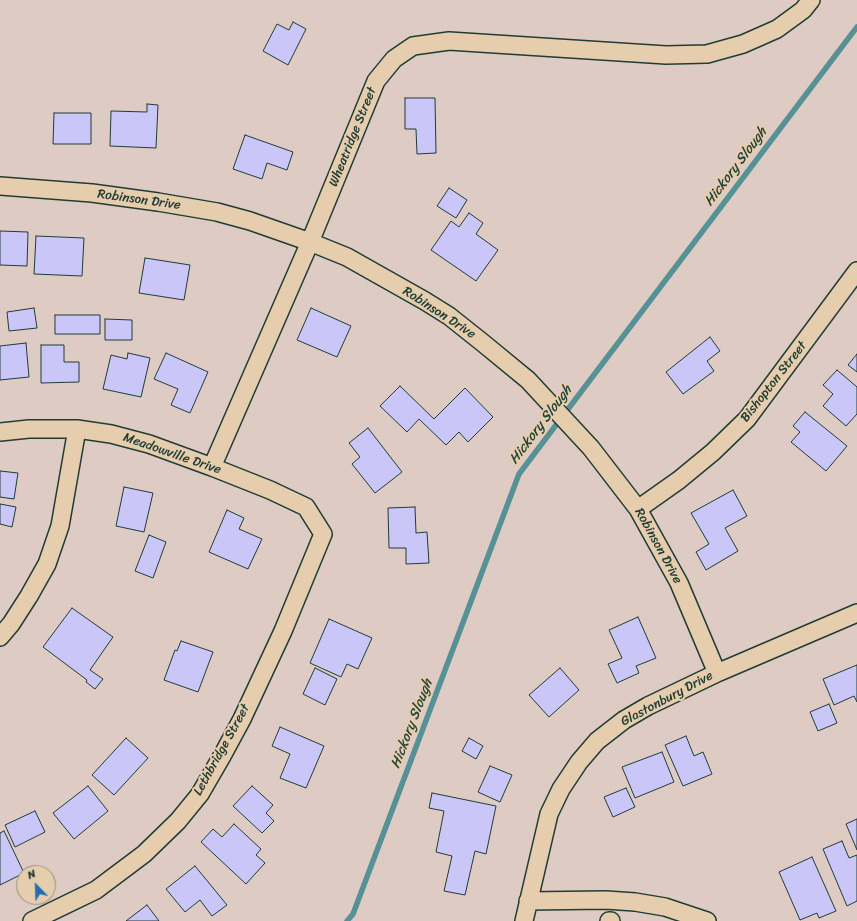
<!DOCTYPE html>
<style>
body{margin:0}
#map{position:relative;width:857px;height:921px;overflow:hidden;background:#decbc4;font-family:Sriracha,sans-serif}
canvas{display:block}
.north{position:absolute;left:16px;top:865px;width:40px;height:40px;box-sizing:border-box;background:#e6cdae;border:1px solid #96937d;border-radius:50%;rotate:337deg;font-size:11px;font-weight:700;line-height:16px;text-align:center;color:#1f3d34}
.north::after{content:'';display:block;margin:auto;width:14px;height:18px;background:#1f6fb2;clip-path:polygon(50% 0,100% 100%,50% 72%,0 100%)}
</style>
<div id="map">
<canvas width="857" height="921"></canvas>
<div class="north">N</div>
</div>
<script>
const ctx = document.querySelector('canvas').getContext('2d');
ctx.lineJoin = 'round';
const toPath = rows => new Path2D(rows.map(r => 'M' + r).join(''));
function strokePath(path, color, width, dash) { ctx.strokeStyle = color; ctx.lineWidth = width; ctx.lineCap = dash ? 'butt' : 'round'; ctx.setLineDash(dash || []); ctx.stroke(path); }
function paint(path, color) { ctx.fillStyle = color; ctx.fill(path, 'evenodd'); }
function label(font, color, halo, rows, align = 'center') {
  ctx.font = font + ' Sriracha,sans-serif'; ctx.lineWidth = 4; ctx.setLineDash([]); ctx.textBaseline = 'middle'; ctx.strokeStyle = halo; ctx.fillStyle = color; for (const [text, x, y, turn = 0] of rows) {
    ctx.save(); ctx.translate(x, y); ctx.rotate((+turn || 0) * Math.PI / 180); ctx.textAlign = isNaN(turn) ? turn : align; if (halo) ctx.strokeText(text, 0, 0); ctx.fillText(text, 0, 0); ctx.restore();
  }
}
strokePath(toPath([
 [347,921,353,914,519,474,857,27]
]), '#569295', 5.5);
const building = toPath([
 [293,22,306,29,288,65,263,51,277,24,289,30,293,22],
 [405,98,435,98,436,153,417,154,416,129,405,129,405,98],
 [147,104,158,105,156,148,110,146,111,111,147,112,147,104],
 [54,113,91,113,91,144,53,144,54,113],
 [245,135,293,152,287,170,267,163,262,179,233,169,245,135],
 [449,188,467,200,456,218,437,206,449,188],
 [469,213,483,223,476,234,498,250,476,281,431,250,451,221,459,227,469,213],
 [0,231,28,232,27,266,0,265,0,231],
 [36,236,84,238,82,276,34,274,36,236],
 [145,258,190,265,184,300,139,293,145,258],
 [34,308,37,328,9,331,7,312,34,308],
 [311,308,351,326,337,357,297,340,311,308],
 [55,315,100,315,100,334,55,334,55,315],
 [105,319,132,320,132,340,105,340,105,319],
 [710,337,720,351,707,361,714,371,683,394,666,372,710,337],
 [26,343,29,377,0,380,0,346,26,343],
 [41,345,64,345,64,362,79,362,79,382,41,383,41,345],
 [128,353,150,358,141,397,103,389,111,355,127,359,128,353],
 [166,353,208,372,190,413,171,405,178,389,154,379,166,353],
 [857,354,857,372,848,365,857,354],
 [837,370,857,387,857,414,846,426,823,406,833,394,823,385,837,370],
 [400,386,434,419,465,388,493,417,468,442,459,432,446,445,419,419,407,432,380,406,400,386],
 [805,412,847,446,826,471,791,442,800,432,793,426,805,412],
 [368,428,402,472,375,493,352,464,360,457,349,443,368,428],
 [0,471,18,473,14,499,0,497,0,471],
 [124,487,153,493,144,532,116,526,124,487],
 [733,490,747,516,725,528,738,551,706,570,696,552,709,544,691,513,733,490],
 [0,504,16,507,12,527,0,524,0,504],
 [415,507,416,533,427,532,429,563,406,564,406,548,389,548,388,508,415,507],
 [227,510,244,518,239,529,262,539,248,569,209,552,227,510],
 [149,535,166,542,153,578,135,571,149,535],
 [72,608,113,637,90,670,103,679,95,689,86,682,87,680,43,647,72,608],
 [638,617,656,658,636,666,639,673,617,683,608,664,622,658,609,630,638,617],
 [329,619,372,638,358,669,347,664,341,677,310,663,329,619],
 [181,641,213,652,198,692,164,680,175,650,177,651,181,641],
 [857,665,857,702,854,696,834,705,823,679,857,665],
 [315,668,337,679,325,705,303,694,315,668],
 [560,668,579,690,549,717,529,695,560,668],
 [829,704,837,723,818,731,810,712,829,704],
 [280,727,324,746,306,788,280,778,290,754,272,746,280,727],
 [686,736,694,756,703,752,712,774,683,786,665,745,686,736],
 [126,738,148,758,114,795,92,775,126,738],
 [469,738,483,746,476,759,462,751,469,738],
 [662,752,674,782,635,798,622,767,662,752],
 [490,766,512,775,500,802,478,792,490,766],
 [88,786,108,811,74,839,53,813,88,786],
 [252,786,273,805,266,813,274,821,262,833,233,806,252,786],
 [626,788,635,807,613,817,604,797,626,788],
 [432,793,496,806,486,854,475,851,465,895,444,891,452,856,436,852,444,811,429,808,432,793],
 [35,811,45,832,15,847,5,825,35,811],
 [857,819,857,850,846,824,857,819],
 [234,824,261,849,256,855,265,863,246,884,201,842,213,829,222,837,234,824],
 [4,831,24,873,0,885,0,833,4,831],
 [842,841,849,858,857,855,857,901,847,906,823,849,842,841],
 [812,857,836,911,819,918,817,913,800,920,779,872,812,857],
 [195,866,227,905,212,916,200,900,185,912,166,889,195,866],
 [147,905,159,921,126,921,147,905]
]);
paint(building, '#cac6f8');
strokePath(building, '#1f3d34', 1);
const street = toPath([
 [0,186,92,193,158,202,217,212,250,221,310,242,347,257,425,301,449,316,483,343,528,380,591,448,638,509,679,583,717,673],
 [0,432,29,429,77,429,111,434,149,444,212,467,270,490,306,507,323,534,283,631,242,719,222,756,200,794,178,821,144,854,96,890,32,921],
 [212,467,310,242,376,81,394,59,413,46,449,41,666,55,707,54,743,44,777,29,803,10,811,0],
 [638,509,679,480,713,452,747,419,857,271],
 [0,637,11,624,29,596,47,564,60,526,77,429],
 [528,901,606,900,635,902,665,907,707,921],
 [524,921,549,814,561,789,579,762,597,741,624,720,648,706,717,673,857,613],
 [609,921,611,921]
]);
strokePath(street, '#1f3d34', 20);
strokePath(street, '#e6cdae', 17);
label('13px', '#1f3d34', '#e6cdae', [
 ["Wheatridge Street",353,137,-68],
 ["Robinson Drive",139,200,8],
 ["Robinson Drive",439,313,33],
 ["Bishopton Street",774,382,-52],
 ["Meadowville Drive",172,454,19],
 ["Robinson Drive",658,546,61],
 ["Glastonbury Drive",667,699,-28],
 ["Lethbridge Street",222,750,-61]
]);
label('italic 14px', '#24443c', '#e6cdae', [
 ["Hickory Slough",736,167,-53],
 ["Hickory Slough",541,425,-53],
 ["Hickory Slough",412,724,-69]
]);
</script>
